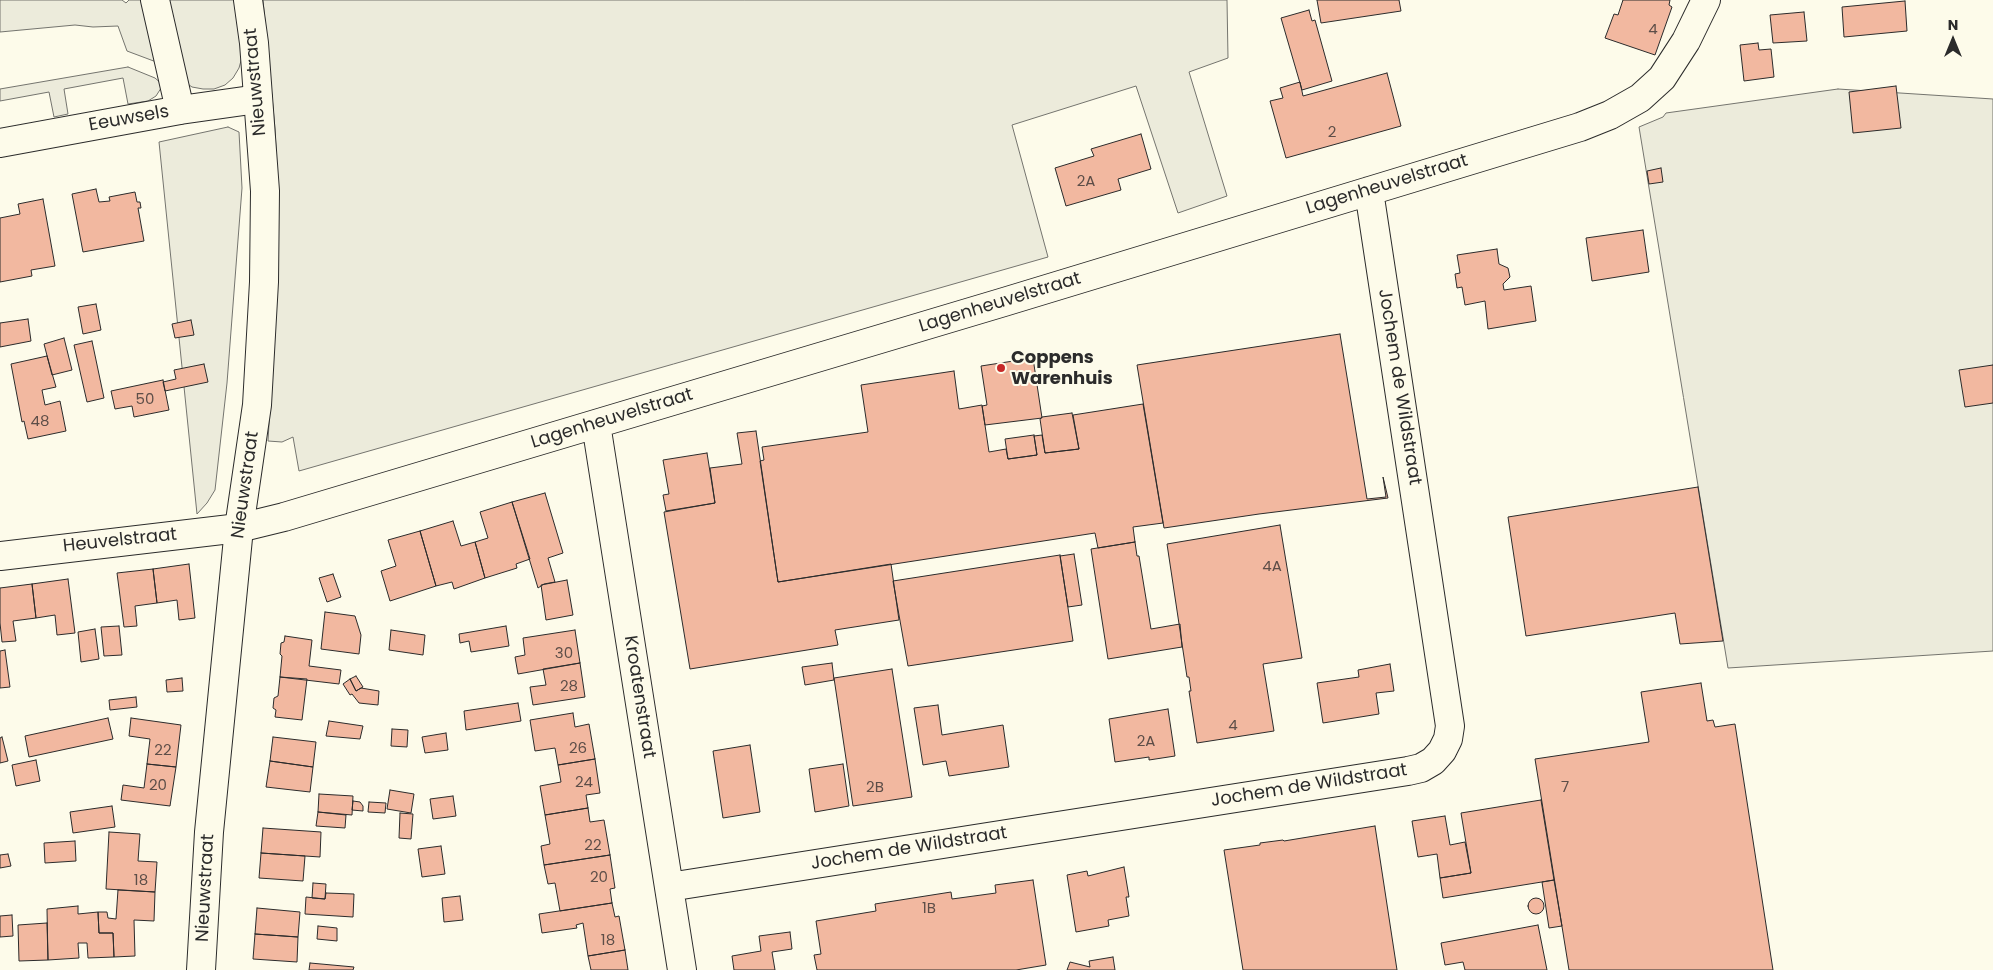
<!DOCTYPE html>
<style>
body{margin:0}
#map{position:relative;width:1993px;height:970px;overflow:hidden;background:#fdfbea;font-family:Poppins,sans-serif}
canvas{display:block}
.north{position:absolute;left:1928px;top:15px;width:50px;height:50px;-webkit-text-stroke:4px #fdfbea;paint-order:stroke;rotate:0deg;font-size:14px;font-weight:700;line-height:20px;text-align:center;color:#2b2b2b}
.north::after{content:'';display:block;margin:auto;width:18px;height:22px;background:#2b2b2b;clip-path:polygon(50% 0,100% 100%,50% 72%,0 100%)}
</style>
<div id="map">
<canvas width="1993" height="970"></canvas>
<div class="north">N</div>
</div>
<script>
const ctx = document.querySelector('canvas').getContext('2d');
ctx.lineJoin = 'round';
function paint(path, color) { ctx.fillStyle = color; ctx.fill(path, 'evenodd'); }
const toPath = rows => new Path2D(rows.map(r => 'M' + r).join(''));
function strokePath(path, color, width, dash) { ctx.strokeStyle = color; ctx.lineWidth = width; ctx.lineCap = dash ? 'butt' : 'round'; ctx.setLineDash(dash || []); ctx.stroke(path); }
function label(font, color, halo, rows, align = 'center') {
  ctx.font = font + ' Poppins,sans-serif'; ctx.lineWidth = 4; ctx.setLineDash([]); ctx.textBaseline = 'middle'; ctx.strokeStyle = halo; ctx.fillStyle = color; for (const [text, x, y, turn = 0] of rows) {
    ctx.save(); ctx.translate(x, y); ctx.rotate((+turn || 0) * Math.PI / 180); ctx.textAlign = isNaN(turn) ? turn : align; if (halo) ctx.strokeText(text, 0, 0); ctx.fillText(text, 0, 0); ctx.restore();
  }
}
const green = toPath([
 [0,0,122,0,126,3,129,0,146,0,159,63,127,51,118,26,93,27,75,25,0,32,0,0],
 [163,0,234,0,242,57,239,68,233,78,225,85,214,89,203,89,192,87,182,80,163,0],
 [263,0,1227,0,1228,58,1189,72,1227,196,1178,213,1136,86,1012,125,1048,257,299,471,293,437,282,442,268,441,278,268,277,170,275,129,263,0],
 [128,67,155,78,163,85,156,96,148,101,128,104,123,78,64,89,68,114,54,117,49,92,0,101,0,89,128,67],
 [1838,89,1993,99,1993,651,1728,668,1639,127,1663,117,1666,113,1838,89],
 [228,127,239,132,242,188,227,383,215,490,207,503,197,514,159,142,228,127]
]);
paint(green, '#ecebdb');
strokePath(green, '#74746e', 1);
const building = toPath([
 [1317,0,1399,0,1401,11,1321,23,1317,0],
 [1623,0,1670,0,1669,5,1672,7,1655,55,1605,38,1614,14,1618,15,1623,0],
 [1905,1,1907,31,1844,37,1842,7,1905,1],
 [1309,10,1312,21,1315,20,1332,81,1302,90,1281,18,1309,10],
 [1804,12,1807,41,1773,43,1770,15,1804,12],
 [1758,43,1759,50,1771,49,1774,77,1744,81,1740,45,1758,43],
 [1387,73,1401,126,1286,158,1270,101,1283,98,1280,88,1300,82,1303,96,1387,73],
 [1896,86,1901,128,1853,133,1849,92,1896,86],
 [1141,134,1151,169,1118,179,1121,190,1066,206,1055,168,1094,156,1091,149,1141,134],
 [1661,168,1663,182,1649,184,1647,171,1661,168],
 [96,189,99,202,110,201,109,197,135,192,137,202,140,202,141,208,138,208,144,241,83,252,72,194,96,189],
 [43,199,55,266,31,270,32,276,0,282,0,218,20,214,18,204,43,199],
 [1643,230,1649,272,1592,281,1586,238,1643,230],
 [1497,249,1499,264,1508,268,1510,277,1503,284,1504,290,1531,286,1536,321,1488,329,1485,301,1465,305,1462,287,1457,288,1455,274,1460,273,1457,255,1497,249],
 [96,304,101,330,83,334,78,307,96,304],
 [28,319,31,341,0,347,0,323,28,319],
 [191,320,194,335,175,338,172,324,191,320],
 [1340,334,1367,499,1386,497,1383,477,1388,498,1259,514,1164,528,1137,365,1340,334],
 [64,338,72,370,52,375,44,344,64,338],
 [92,341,104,398,87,402,74,345,92,341],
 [47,356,56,387,42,390,45,405,60,401,66,431,28,439,24,421,22,422,11,364,47,356],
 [1033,358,1042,418,985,425,982,406,987,405,981,366,1033,358],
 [204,364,208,382,165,391,163,382,176,379,174,370,204,364],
 [1993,365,1993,403,1965,407,1959,370,1993,365],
 [954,371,959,409,982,405,989,452,1006,449,1008,459,1037,455,1034,436,1042,435,1045,453,1079,449,1073,415,1143,404,1163,523,1133,527,1135,542,1098,548,1095,533,778,582,760,461,764,460,762,447,868,432,861,385,954,371],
 [163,380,169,410,134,417,132,406,115,409,111,391,163,380],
 [1072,413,1079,449,1045,453,1040,419,1042,417,1072,413],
 [756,431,778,582,891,564,899,620,835,630,838,645,690,669,664,512,715,503,710,468,742,464,737,433,756,431],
 [1034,435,1037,455,1008,459,1005,439,1034,435],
 [707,453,715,503,666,511,663,495,669,494,663,460,707,453],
 [1698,487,1723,641,1680,644,1675,613,1526,636,1508,517,1698,487],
 [545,493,563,553,548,558,555,582,544,584,538,588,512,502,545,493],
 [512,502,530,559,516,564,517,568,485,578,475,542,488,538,480,512,512,502],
 [453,521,461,546,475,542,485,578,454,589,452,582,436,586,420,531,453,521],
 [1280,525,1302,658,1263,664,1274,731,1197,743,1189,691,1191,691,1189,677,1187,677,1167,544,1280,525],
 [420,531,436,586,390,601,381,571,396,566,388,540,420,531],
 [1135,542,1137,556,1139,556,1151,629,1180,624,1182,647,1108,659,1091,549,1135,542],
 [1074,554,1082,605,1068,607,1060,556,1074,554],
 [1060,555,1073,641,908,666,893,581,1060,555],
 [189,564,195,618,179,620,177,600,157,603,153,569,189,564],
 [153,569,157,603,135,606,137,626,124,627,117,573,153,569],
 [333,574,341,597,327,602,319,578,333,574],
 [68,579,75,633,57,635,55,615,36,618,32,584,68,579],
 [567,580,573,615,546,620,541,585,567,580],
 [32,584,36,618,13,621,16,641,2,642,0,623,0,588,32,584],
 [325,612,355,616,361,635,359,654,321,649,325,612],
 [119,626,122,655,104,656,101,627,119,626],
 [506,626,509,646,471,652,469,641,460,643,459,634,506,626],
 [95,629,99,659,81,662,78,632,95,629],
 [391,630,425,635,423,655,389,650,391,630],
 [575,630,580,663,518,674,515,657,525,655,523,638,575,630],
 [285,636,312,640,309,666,341,670,339,684,280,677,282,656,280,654,281,643,284,642,285,636],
 [5,650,10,687,0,688,0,651,5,650],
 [580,663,585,697,533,705,530,687,546,685,543,669,580,663],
 [832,663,834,680,805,685,802,667,832,663],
 [1390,664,1394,691,1376,693,1379,714,1323,723,1317,683,1359,677,1358,670,1390,664],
 [892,669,912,797,853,806,834,678,892,669],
 [356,676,363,687,356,691,350,679,356,676],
 [280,677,307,679,302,720,275,717,276,710,273,708,274,698,278,696,280,677],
 [182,678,183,691,167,692,166,680,182,678],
 [350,679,356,691,361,688,379,691,378,705,359,703,352,694,350,695,343,684,350,679],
 [1701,683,1707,721,1713,720,1715,727,1735,724,1773,970,1569,970,1535,759,1649,742,1641,692,1701,683],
 [136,697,137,707,110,710,109,700,136,697],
 [518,703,521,721,466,730,464,711,518,703],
 [938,705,942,735,1003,725,1009,767,949,776,946,761,923,765,914,708,938,705],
 [1168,709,1175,756,1149,760,1149,757,1115,762,1109,719,1168,709],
 [573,713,575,727,589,724,595,759,558,765,555,748,535,751,530,720,573,713],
 [108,718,113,739,29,757,25,736,108,718],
 [131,718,181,725,176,767,147,764,150,739,129,736,131,718],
 [329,721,363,726,360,739,326,736,329,721],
 [392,729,408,730,407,747,391,746,392,729],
 [446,733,448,750,425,753,422,737,446,733],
 [2,737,8,761,0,763,0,738,2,737],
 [273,737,316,742,313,767,270,761,273,737],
 [750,745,760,812,723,818,713,751,750,745],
 [595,759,600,793,586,795,588,808,545,815,540,786,561,782,558,765,595,759],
 [36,760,40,781,16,786,12,765,36,760],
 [270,761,313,767,310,792,266,787,270,761],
 [147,764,176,767,170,806,121,800,123,785,144,788,147,764],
 [843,764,849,806,815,812,809,769,843,764],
 [390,790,414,794,411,813,387,809,390,790],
 [319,794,353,796,352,815,318,812,319,794],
 [453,796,456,816,433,819,430,799,453,796],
 [1541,800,1554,880,1443,898,1440,878,1471,873,1461,813,1541,800],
 [353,801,360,802,363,806,363,811,352,810,353,801],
 [369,802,386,803,385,813,368,812,369,802],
 [112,806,115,827,73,833,70,812,112,806],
 [588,808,590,822,604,820,610,855,544,865,541,846,550,844,545,815,588,808],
 [318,812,346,815,345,828,316,826,318,812],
 [400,813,413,814,411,839,399,838,400,813],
 [1445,816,1450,845,1465,842,1471,873,1440,878,1437,854,1418,857,1412,821,1445,816],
 [1375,826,1397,970,1243,970,1224,850,1260,845,1260,843,1283,840,1284,841,1375,826],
 [263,828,321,832,320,857,261,853,263,828],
 [109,832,140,834,138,861,157,862,155,892,106,889,109,832],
 [75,841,76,861,45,863,44,843,75,841],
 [441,846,445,874,422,877,418,849,441,846],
 [261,853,305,856,303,881,259,878,261,853],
 [8,854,11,866,0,868,0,855,8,854],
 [610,855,615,888,610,889,612,903,560,911,555,883,548,884,544,865,610,855],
 [1124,867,1129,897,1126,897,1129,916,1108,920,1109,926,1076,932,1067,875,1087,871,1088,876,1124,867],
 [1033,880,1046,965,1016,970,817,970,814,955,821,954,816,921,876,911,875,904,951,892,952,899,996,893,995,885,1033,880],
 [1554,880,1562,926,1549,928,1542,882,1554,880],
 [313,883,326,884,325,899,312,898,313,883],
 [118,890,155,892,154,921,134,920,135,956,114,957,113,933,99,933,98,912,107,912,108,918,116,919,118,890],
 [326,893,354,894,353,917,305,914,306,897,325,899,326,893],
 [460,896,463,920,444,922,442,898,460,896],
 '1528 906a8 8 0 1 1 16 0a8 8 0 1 1-16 0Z',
 [612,903,615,917,619,916,625,950,588,956,583,923,576,925,577,928,542,933,539,914,612,903],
 [78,906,78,914,98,912,99,933,113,933,114,957,88,958,87,943,78,943,79,958,48,960,47,909,78,906],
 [257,908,300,912,298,937,255,934,257,908],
 [12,915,13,936,0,937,0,916,12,915],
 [47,923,48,960,19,961,18,925,47,923],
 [1538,925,1547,970,1465,970,1463,962,1445,965,1441,943,1538,925],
 [318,926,337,928,337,941,317,939,318,926],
 [790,932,792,949,772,952,775,970,734,970,732,956,761,951,759,936,790,932],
 [255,934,298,937,297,962,253,959,255,934],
 [625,950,628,970,591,970,588,956,625,950],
 [1113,957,1115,970,1067,970,1070,962,1090,967,1089,961,1113,957],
 [310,963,354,967,353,970,309,970,310,963]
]);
paint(building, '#f2b8a0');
strokePath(building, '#2b2b2b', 1);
const street = toPath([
 [155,0,180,110],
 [0,143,180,110,258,99],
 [596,424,682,970],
 [0,556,239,528,284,517,1004,302,1580,127,1610,115,1640,98,1662,78,1686,41,1706,0],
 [669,887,1408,771,1421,768,1433,761,1442,751,1448,739,1450,726,1369,191]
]);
const secondary = toPath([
 [201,970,209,832,239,528,257,405,264,282,265,191,254,43,248,0]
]);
strokePath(street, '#2b2b2b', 30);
strokePath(secondary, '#2b2b2b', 30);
strokePath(street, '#fdfbea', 28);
strokePath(secondary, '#fdfbea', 28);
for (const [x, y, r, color] of [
 [1001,368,5,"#c62828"]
]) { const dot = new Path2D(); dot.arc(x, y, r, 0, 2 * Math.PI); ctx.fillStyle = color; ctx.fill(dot); strokePath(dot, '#fdfbea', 2); }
label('15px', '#5d4e48', null, [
 ["4",1653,30],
 ["2",1332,133],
 ["2A",1086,182],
 ["50",145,400],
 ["48",40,422],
 ["4A",1272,567],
 ["30",564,654],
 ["28",569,687],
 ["4",1233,726],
 ["2A",1146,742],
 ["26",578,749],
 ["22",163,751],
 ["24",584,783],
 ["20",158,786],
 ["2B",875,788],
 ["7",1565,788],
 ["22",593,846],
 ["20",599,878],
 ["18",141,881],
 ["1B",929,909],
 ["18",608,941]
]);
label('18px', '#2b2b2b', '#fdfbea', [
 ["Nieuwstraat",256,82,-95],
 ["Eeuwsels",129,119,-10],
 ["Lagenheuvelstraat",1387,185,-17],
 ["Lagenheuvelstraat",1000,303,-17],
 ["Jochem de Wildstraat",1399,387,81],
 ["Lagenheuvelstraat",612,419,-17],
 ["Nieuwstraat",246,485,-82],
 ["Heuvelstraat",120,541,-6],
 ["Kroatenstraat",639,697,81],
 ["Jochem de Wildstraat",1309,786,-9],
 ["Jochem de Wildstraat",909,849,-9],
 ["Nieuwstraat",206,888,-87]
]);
label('bold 18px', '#2b2b2b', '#fdfbea', [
 ["Coppens",1011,358],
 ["Warenhuis",1011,379]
], 'left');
</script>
